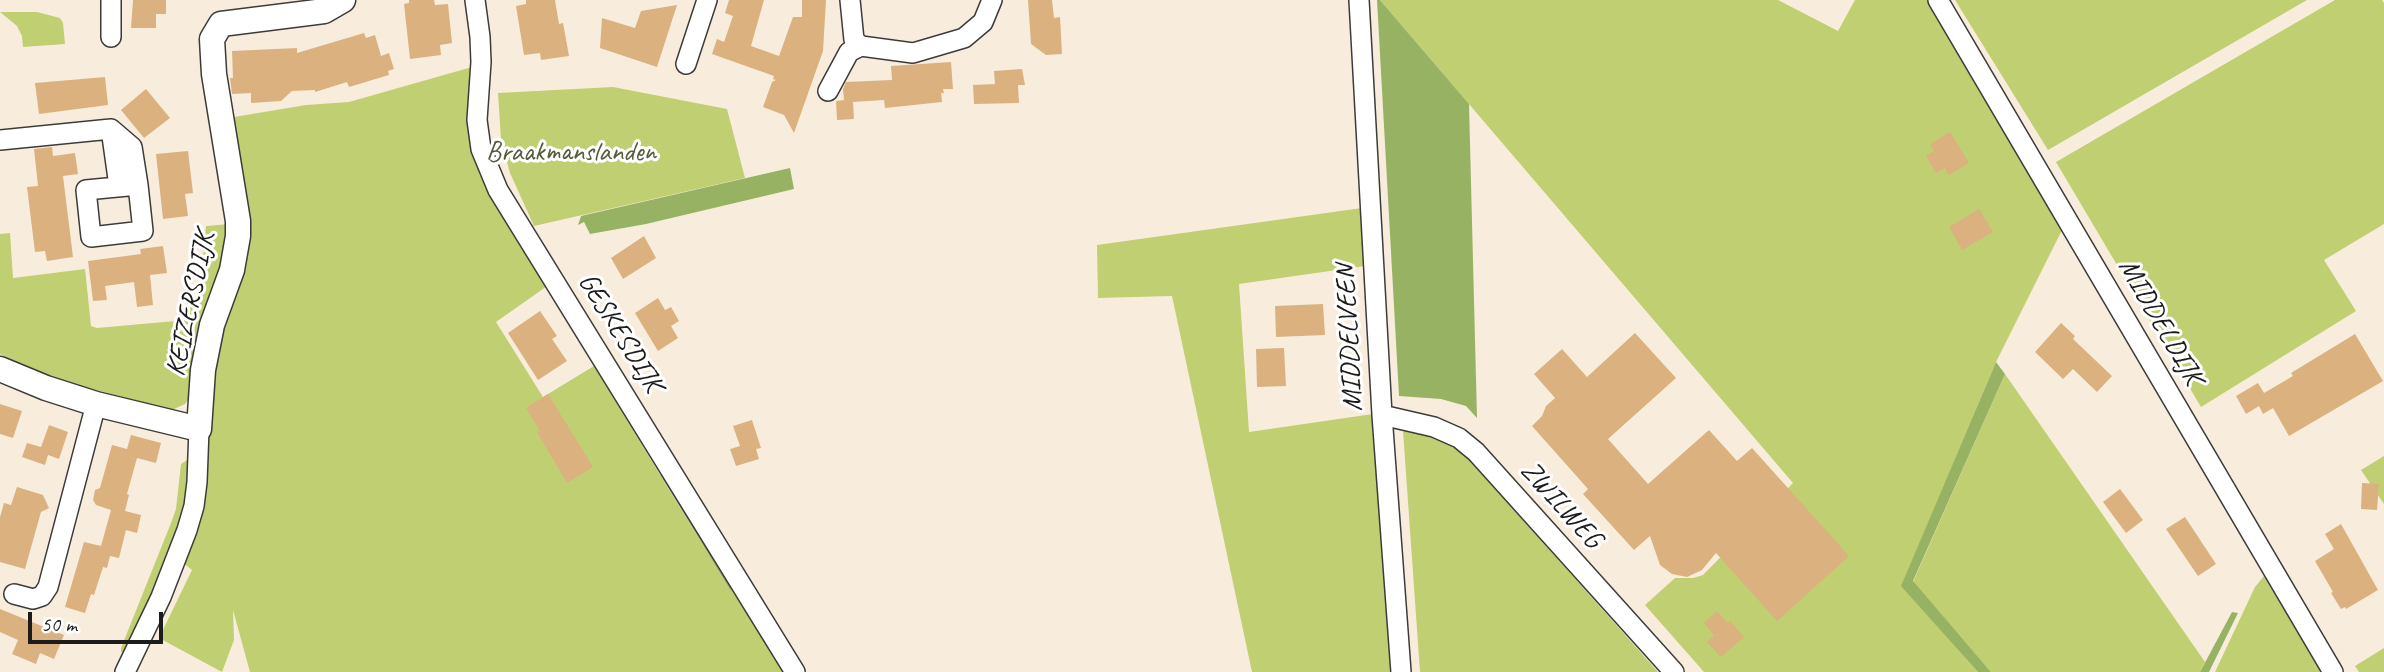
<!DOCTYPE html>
<style>
body{margin:0}
#map{position:relative;width:2384px;height:672px;overflow:hidden;background:#f8eddd;font-family:Caveat,sans-serif}
canvas{display:block}
.scale{position:absolute;left:28px;top:612px;width:135px;height:32px;box-sizing:border-box;border:4px solid #1c1c1c;border-top:0;padding-left:9px;font-size:21px;line-height:24px;white-space:nowrap;color:#1c1c1c;-webkit-text-stroke:5px #fff;paint-order:stroke}
</style>
<div id="map">
<canvas width="2384" height="672"></canvas>
<div class="scale">50 m</div>
</div>
<script>
const ctx = document.querySelector('canvas').getContext('2d');
ctx.lineJoin = 'round';
function paint(path, color) { ctx.fillStyle = color; ctx.fill(path, 'evenodd'); }
const toPath = rows => new Path2D(rows.map(r => 'M' + r).join(''));
function strokePath(path, color, width, dash) { ctx.strokeStyle = color; ctx.lineWidth = width; ctx.lineCap = dash ? 'butt' : 'round'; ctx.setLineDash(dash || []); ctx.stroke(path); }
function label(font, color, halo, rows, align = 'center') {
  ctx.font = font + ' Caveat,sans-serif'; ctx.lineWidth = 6; ctx.setLineDash([]); ctx.textBaseline = 'middle'; ctx.strokeStyle = halo; ctx.fillStyle = color; for (const [text, x, y, turn = 0] of rows) {
    ctx.save(); ctx.translate(x, y); ctx.rotate((+turn || 0) * Math.PI / 180); ctx.textAlign = isNaN(turn) ? turn : align; if (halo) ctx.strokeText(text, 0, 0); ctx.fillText(text, 0, 0); ctx.restore();
  }
}
paint(toPath([
 [1380,0,1778,0,1838,31,1855,0,1932,0,2065,224,1996,362,1902,585,1978,672,1704,672,1645,605,1675,578,1693,578,1703,575,1793,483],
 [1955,0,2307,0,2048,150],
 [2335,0,2382,0,2384,3,2384,224,2324,260,2356,311,2201,407,2056,162],
 [0,12,37,12,60,18,63,23,65,44,23,47,22,36,17,26],
 [472,67,469,119,550,284,496,322,543,397,594,366,730,590,737,585,791,672,250,672,233,610,234,640,222,672,159,638,192,570,181,561,204,440,226,300,228,118,306,105,349,102],
 [613,87,727,109,745,178,534,226,510,173,501,140,498,93],
 [1362,208,1365,266,1239,284,1249,432,1373,414,1391,672,1252,672,1172,296,1098,298,1097,245],
 [230,224,190,397,185,404,172,410,70,383,30,369,0,354,0,234,10,233,13,278,85,269,91,326,97,328,175,321,199,299,206,226],
 [2005,374,2205,662,2200,672,1991,672,1913,582],
 [1403,431,1435,434,1446,438,1465,455,1658,672,1420,672],
 [2384,456,2384,504,2361,470],
 [187,460,193,461,184,512,129,654,121,652,121,648,171,523,176,509,181,464],
 [2264,576,2327,672,2215,672,2255,587],
 [2384,648,2384,672,2359,672,2355,666]
]), '#c0cf71');
paint(toPath([
 [1377,0,1380,0,1469,104,1477,418,1466,406,1441,399,1399,396],
 [790,168,794,189,646,224,590,234,584,222,578,225,581,216],
 [1996,362,2005,374,1913,581,1991,672,1978,672,1901,586],
 [666,471,737,585,730,590,660,474],
 [2232,612,2238,613,2209,672,2200,672]
]), '#98b263');
paint(toPath([
 [133,0,166,0,166,14,156,14,156,28,131,28],
 [409,0,434,0,435,5,448,4,452,43,440,45,441,55,410,59,404,4,409,3],
 [526,0,555,0,559,24,563,23,569,56,541,60,540,53,524,55,516,6,526,4],
 [729,0,764,0,751,46,779,56,793,17,802,17,802,0,826,0,823,51,794,133,784,115,763,107,772,82,776,80,773,79,774,76,712,54,717,39,724,42,733,16,725,13],
 [1028,0,1052,0,1054,18,1060,17,1062,54,1046,55,1031,44],
 [677,5,657,67,600,48,602,18,635,28,641,11],
 [364,33,366,38,375,35,381,56,389,53,394,69,388,71,389,75,349,87,347,82,315,92,315,90,292,91,281,101,251,103,251,93,232,94,230,78,233,78,232,51,297,48,297,53],
 [951,62,953,89,943,89,944,93,941,93,942,102,885,108,884,100,853,102,854,119,837,120,836,101,844,100,843,89,846,82,892,80,891,66],
 [1022,69,1025,85,1018,85,1019,103,974,104,973,85,995,84,994,71],
 [105,77,108,105,39,114,35,83],
 [146,89,170,118,144,138,121,110],
 [1950,132,1969,163,1949,175,1945,168,1936,173,1926,156,1934,151,1930,144],
 [52,147,53,156,75,153,78,174,63,176,73,257,47,261,45,251,35,252,27,187,38,186,34,149],
 [188,151,193,193,185,194,188,216,163,219,156,154],
 [1979,209,1993,232,1962,250,1949,227],
 [644,236,656,258,623,279,611,258],
 [163,246,167,273,150,275,153,305,137,307,134,282,105,286,107,300,93,301,88,261,141,254,140,249],
 [658,298,665,310,671,307,679,321,671,326,678,338,658,351,635,313],
 [1323,304,1325,335,1276,337,1275,306],
 [540,311,557,336,552,339,567,361,538,380,508,333],
 [2061,323,2075,336,2073,339,2112,376,2097,392,2073,369,2063,379,2035,352],
 [1635,333,1676,378,1608,439,1648,484,1709,430,1737,461,1752,448,1849,556,1777,621,1716,553,1702,570,1687,577,1672,574,1660,565,1650,536,1634,550,1583,494,1588,489,1532,426,1542,416,1546,406,1555,398,1534,374,1562,349,1587,377],
 [2355,334,2383,381,2289,436,2273,408,2263,414,2259,406,2246,414,2236,396,2258,383,2264,393,2293,376,2291,373],
 [1284,348,1286,386,1257,387,1256,349],
 [548,394,593,467,567,483,537,432,540,431,526,408],
 [0,404,22,411,13,438,0,434],
 [752,420,761,448,756,449,759,459,736,466,730,449,740,446,733,426],
 [49,425,68,432,59,459,48,455,45,465,22,457,27,443,41,447],
 [131,435,161,443,156,463,137,458,127,494,129,495,125,511,141,515,137,533,126,530,119,558,110,556,107,568,103,567,94,595,91,594,85,613,65,607,84,542,101,546,111,510,96,505,93,500,95,490,100,488,112,445,127,449],
 [2362,483,2379,484,2377,510,2361,509],
 [17,487,43,495,49,508,41,512,25,569,0,562,0,517,4,503,11,505],
 [2120,489,2143,520,2126,533,2103,502],
 [2185,517,2216,564,2198,576,2166,529],
 [2341,524,2378,590,2346,609,2345,607,2341,609,2331,593,2333,592,2315,561,2334,549,2325,534],
 [0,609,64,635,54,659,40,653,36,664,12,654,18,640,0,632],
 [1717,611,1728,623,1730,621,1744,637,1721,657,1707,642,1714,635,1704,623]
]), '#dbb17f');
const minor = toPath([
 [111,0,111,37],
 [475,0,480,37,481,62,477,120,481,149,498,190,795,672],
 [850,0,854,40,861,46],
 [1359,0,1382,415,1401,672],
 [1938,0,2333,672],
 [686,64,707,0],
 [828,91,849,52,861,46,913,53,964,38,983,22,992,0],
 [111,129,119,186],
 [0,140,111,129,132,147,138,185,143,231,91,237,86,190,138,185],
 [1382,415,1434,427,1459,438,1476,452,1674,672],
 [14,594,33,599,42,596,48,587,96,404],
 [125,672,161,597,187,530,194,506,197,482,199,429]
]);
const tertiary = toPath([
 [0,369,46,388,96,404,199,429,203,370,212,325,232,270,238,236,238,221,214,74,212,39,221,24,324,11,343,0]
]);
strokePath(minor, '#3d3b39', 22);
strokePath(tertiary, '#3d3b39', 27);
strokePath(minor, '#fff', 19);
strokePath(tertiary, '#fff', 24);
label('28px', '#555b3a', '#fff', [
 ["Braakmanslanden",571,153]
]);
label('28px', '#1c1c1c', '#fff', [
 ["KEIZERSDIJK",191,304,-78],
 ["MIDDELDIJK",2160,322,60],
 ["GESKESDIJK",620,333,58],
 ["MIDDELVEEN",1350,338,-93],
 ["ZWILWEG",1561,505,48]
]);
</script>
